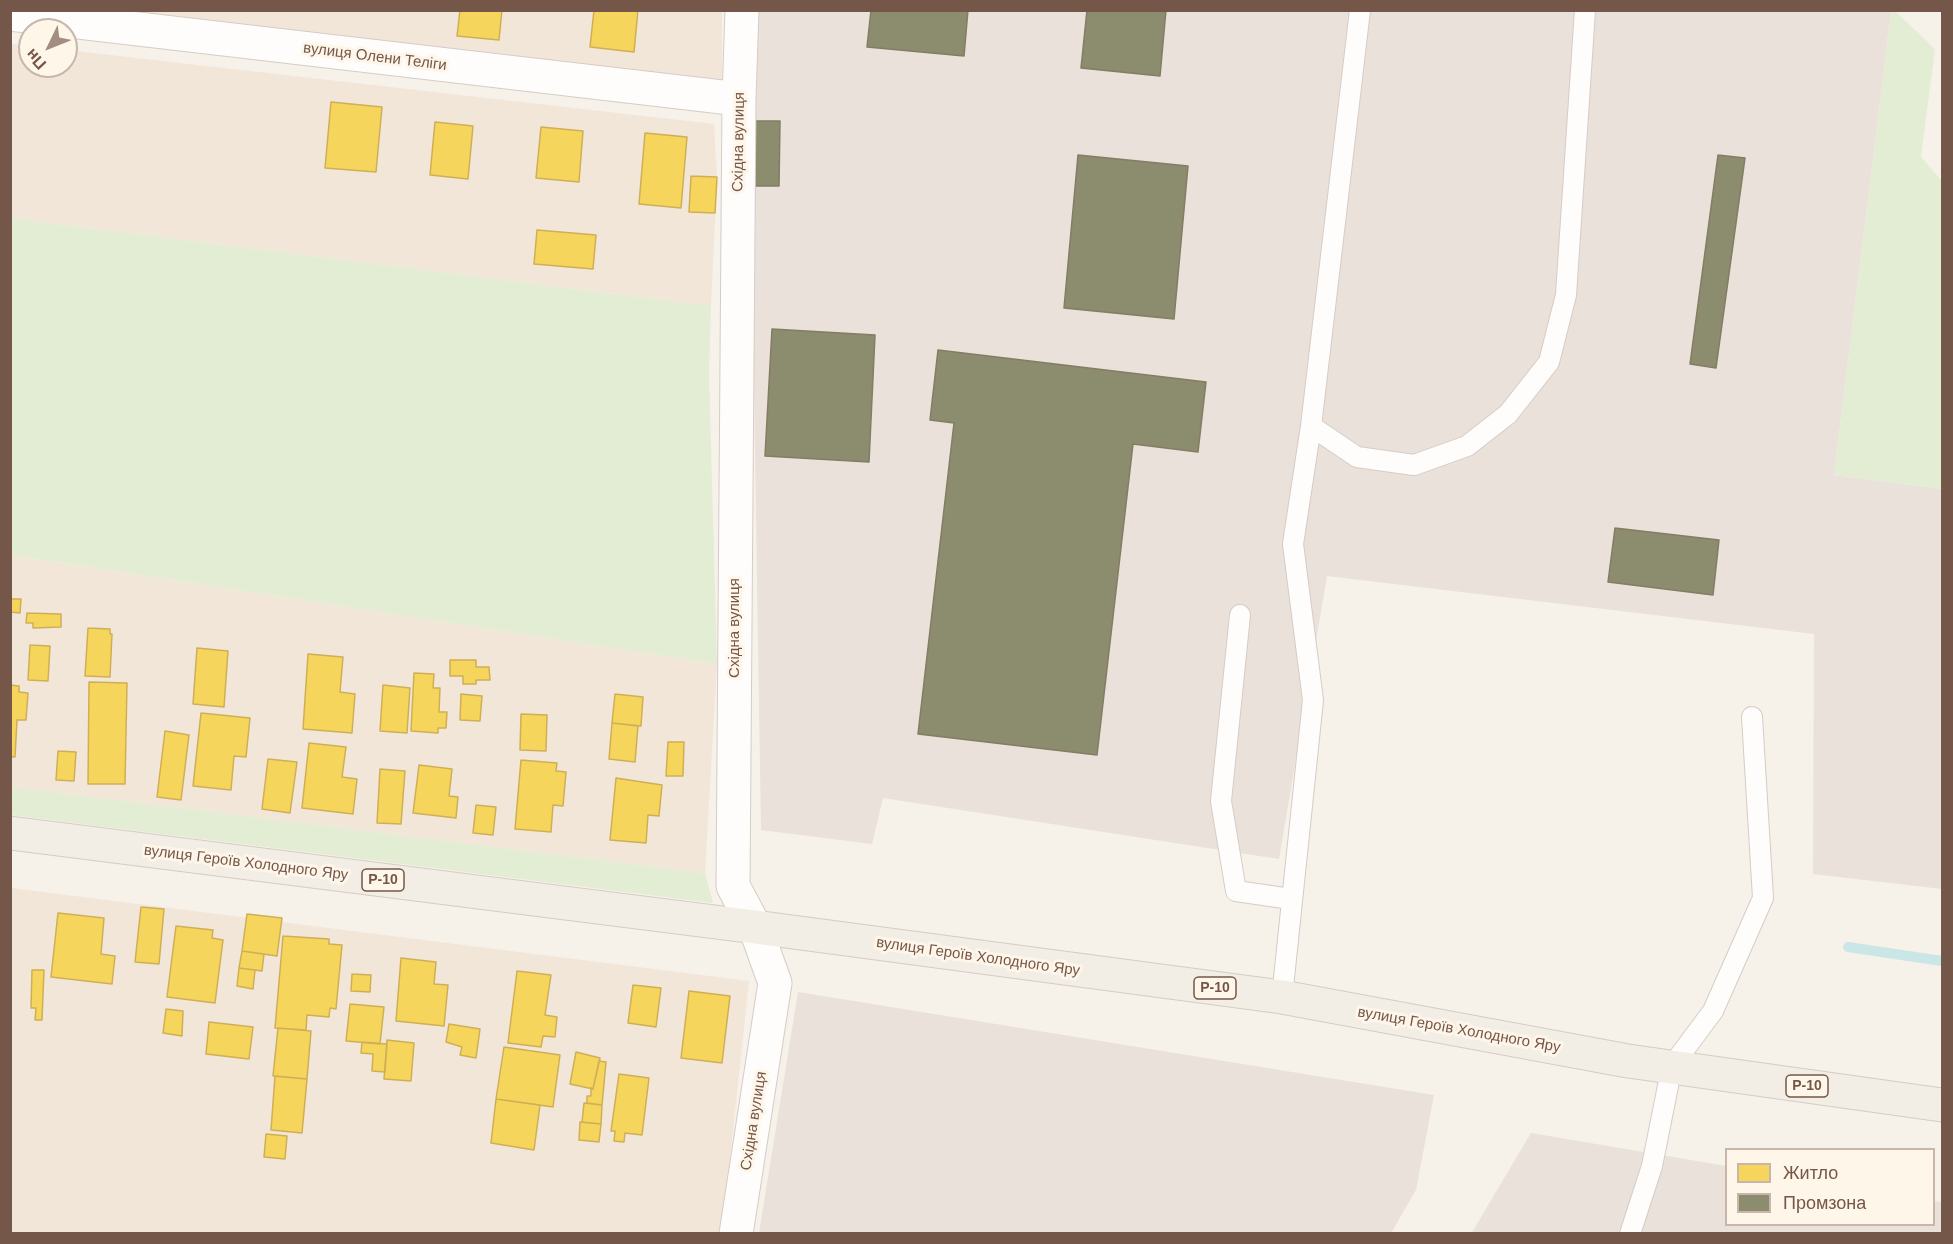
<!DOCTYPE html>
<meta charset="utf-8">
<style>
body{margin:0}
#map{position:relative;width:1953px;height:1244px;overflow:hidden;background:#f6f1e9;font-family:Arial,sans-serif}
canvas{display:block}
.frame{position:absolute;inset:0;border:12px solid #755749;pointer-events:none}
.legend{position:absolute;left:1725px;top:1148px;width:210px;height:78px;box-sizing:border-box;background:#fff6ea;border:2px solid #c8b6aa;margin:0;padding:8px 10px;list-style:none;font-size:18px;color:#755749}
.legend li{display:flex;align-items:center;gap:12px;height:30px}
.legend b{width:30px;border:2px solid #c8b6aa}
.north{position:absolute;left:18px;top:18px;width:60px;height:60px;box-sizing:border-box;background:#fff6ea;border:2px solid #c8b6aa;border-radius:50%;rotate:227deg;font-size:16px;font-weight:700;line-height:24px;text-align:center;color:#755749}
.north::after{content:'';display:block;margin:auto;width:21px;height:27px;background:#a28d81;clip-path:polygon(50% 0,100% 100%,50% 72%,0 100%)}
</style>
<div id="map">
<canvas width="1953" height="1244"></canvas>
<div class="frame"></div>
<ul class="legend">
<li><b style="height:16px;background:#f6d55c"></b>Житло</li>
<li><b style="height:16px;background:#8c8c6e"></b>Промзона</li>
</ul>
<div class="north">Пн</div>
</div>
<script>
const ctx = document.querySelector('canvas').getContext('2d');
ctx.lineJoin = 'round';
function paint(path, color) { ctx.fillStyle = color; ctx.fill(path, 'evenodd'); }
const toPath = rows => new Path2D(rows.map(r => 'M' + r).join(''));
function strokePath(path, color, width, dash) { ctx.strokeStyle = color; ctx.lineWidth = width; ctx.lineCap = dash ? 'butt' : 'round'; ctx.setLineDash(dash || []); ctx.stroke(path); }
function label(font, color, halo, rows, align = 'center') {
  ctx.font = font + ' Arial,sans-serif'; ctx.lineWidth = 6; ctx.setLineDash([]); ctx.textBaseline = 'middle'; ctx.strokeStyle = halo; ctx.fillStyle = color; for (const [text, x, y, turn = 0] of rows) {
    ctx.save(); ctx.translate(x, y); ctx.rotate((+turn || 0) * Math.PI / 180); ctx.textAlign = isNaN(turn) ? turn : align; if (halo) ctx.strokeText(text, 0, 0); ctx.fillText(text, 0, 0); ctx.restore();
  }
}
paint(toPath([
 [92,11,722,11,722,86],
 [11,44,30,46,30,66,66,66,66,50,714,124,717,177,711,306,11,218],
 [10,555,717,664,705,873,11,787],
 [11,888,749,981,722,1233,11,1234]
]), '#f2e6d9');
paint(toPath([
 [754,11,1891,11,1834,475,1942,489,1942,889,1813,874,1814,634,1327,576,1279,859,883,798,872,844,761,830,750,137],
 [798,992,1434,1095,1416,1190,1391,1233,759,1233],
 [1531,1133,1726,1166,1726,1224,1934,1224,1934,1201,1942,1202,1942,1233,1471,1234]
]), '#e9e1da');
paint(toPath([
 [1891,10,1895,11,1935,49,1921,157,1942,181,1942,489,1834,475],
 [10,218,711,306,709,373,717,664,11,555],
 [11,787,705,873,713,903,11,815]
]), '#e3edd4');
const homes = toPath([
 [460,10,502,10,499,40,457,36,460,10],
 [594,10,638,10,634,52,590,47,594,10],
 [331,102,382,107,376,172,325,168,331,102],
 [435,122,473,126,468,179,430,175,435,122],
 [541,127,583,131,579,182,536,178,541,127],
 [645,133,687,137,681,208,639,204,645,133],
 [691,176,717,177,715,213,689,212,691,176],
 [537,230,596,235,593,269,534,264,537,230],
 [10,599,21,599,20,613,10,612,10,599],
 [27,613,61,614,61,627,33,628,33,623,26,623,27,613],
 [88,628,110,629,110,634,112,634,110,677,85,676,88,628],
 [30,645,50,646,48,681,28,680,30,645],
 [197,648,228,651,224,707,193,704,197,648],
 [308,654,343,657,340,692,355,694,352,733,303,729,308,654],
 [450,660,476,660,476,667,489,667,490,680,476,680,476,684,463,684,463,676,450,676,450,660],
 [414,673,434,674,433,688,440,688,439,712,447,712,446,728,438,728,438,733,411,731,414,673],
 [89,682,127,683,125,784,88,784,89,682],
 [10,685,19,686,19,692,28,693,26,720,17,720,15,757,10,757,10,685],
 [383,685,410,688,407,733,380,731,383,685],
 [461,694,482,696,480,721,460,720,461,694],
 [615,694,643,697,641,726,612,723,615,694],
 [201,713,250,718,246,757,234,756,231,790,193,786,201,713],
 [521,714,547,715,546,751,520,750,521,714],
 [612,723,638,726,635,762,609,759,612,723],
 [165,731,189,735,181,800,157,797,165,731],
 [668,742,684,742,683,776,666,776,668,742],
 [309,743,346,747,342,777,357,779,353,814,302,808,309,743],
 [58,751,76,752,74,781,56,780,58,751],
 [268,759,297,762,290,813,262,809,268,759],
 [521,760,557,763,556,771,566,772,563,806,553,805,551,832,515,829,521,760],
 [419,765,452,769,449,796,458,797,456,818,413,813,419,765],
 [380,769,405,771,401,824,377,823,380,769],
 [616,778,662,785,659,816,648,815,646,843,610,840,616,778],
 [476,805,496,807,493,835,473,833,476,805],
 [141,907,164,909,159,964,135,962,141,907],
 [58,913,104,918,101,954,115,956,112,984,51,977,58,913],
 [247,914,282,918,277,956,242,951,247,914],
 [176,926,213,930,212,938,223,940,215,1003,167,997,176,926],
 [283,936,329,939,329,944,342,945,336,1009,330,1008,329,1017,307,1015,306,1030,275,1028,283,936],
 [242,951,264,954,262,971,239,968,242,951],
 [401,958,436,962,434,984,448,985,444,1026,396,1021,401,958],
 [239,968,255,970,253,989,237,986,239,968],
 [32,970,44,970,42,1020,35,1020,36,1008,31,1008,32,970],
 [517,971,551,975,545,1015,557,1017,555,1037,543,1036,541,1047,508,1043,517,971],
 [352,974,371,975,370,992,351,991,352,974],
 [633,985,661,988,656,1027,628,1023,633,985],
 [689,991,730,996,722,1063,681,1058,689,991],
 [350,1004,384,1007,380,1044,346,1041,350,1004],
 [166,1009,183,1011,182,1036,163,1033,166,1009],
 [209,1022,253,1027,249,1059,206,1054,209,1022],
 [449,1024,480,1029,476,1058,460,1055,462,1047,446,1042,449,1024],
 [278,1028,311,1031,307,1079,273,1076,278,1028],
 [387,1040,414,1043,411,1081,384,1079,387,1040],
 [362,1042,387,1044,385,1072,372,1071,373,1054,361,1053,362,1042],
 [504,1047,560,1055,553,1107,496,1099,504,1047],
 [576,1052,600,1058,593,1089,570,1084,576,1052],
 [599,1061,606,1062,602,1105,587,1103,587,1096,591,1096,591,1088,593,1089,599,1061],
 [619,1074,649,1078,642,1135,625,1133,624,1142,614,1141,615,1131,611,1131,619,1074],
 [275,1076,307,1079,302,1133,271,1130,275,1076],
 [496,1099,540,1105,534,1150,491,1143,496,1099],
 [584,1103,602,1105,601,1124,582,1122,584,1103],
 [580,1122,601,1124,599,1142,579,1140,580,1122],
 [266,1134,287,1136,285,1159,264,1157,266,1134]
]);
paint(homes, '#f6d55c');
strokePath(homes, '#cfaf56', 1.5);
const industry = toPath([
 [871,10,968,10,964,56,867,47,871,10],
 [1087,10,1166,10,1160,76,1081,68,1087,10],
 [744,121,780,121,779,186,743,186,744,121],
 [1078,155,1188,166,1174,319,1064,308,1078,155],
 [1718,155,1745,158,1716,368,1690,364,1718,155],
 [772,329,875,335,869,462,765,456,772,329],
 [938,350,1206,382,1198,452,1133,444,1097,755,918,734,954,423,930,420,938,350],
 [1615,528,1719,540,1713,595,1608,582,1615,528]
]);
paint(industry, '#8c8c6e');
strokePath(industry, '#857c63', 1.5);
strokePath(toPath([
 [1848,947,1942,961]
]), '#cbe6e7', 10);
const lane = toPath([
 [1311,426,1357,457,1414,465,1467,446,1508,414,1549,362,1566,295,1585,10],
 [1240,615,1221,801,1236,891,1291,899],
 [1282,997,1313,700,1293,544,1311,426,1360,10],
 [1630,1234,1652,1166,1672,1066,1713,1011,1763,898,1752,717]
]);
const street = toPath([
 [10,14,739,99],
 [736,1234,775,983,755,927,733,886,739,99,742,10]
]);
const primary = toPath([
 [10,833,755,927,1282,997,1628,1061,1942,1105]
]);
strokePath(lane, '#d5ccc6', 22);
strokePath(street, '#d5ccc6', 35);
strokePath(primary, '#d5ccc5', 35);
strokePath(lane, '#fefdfc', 20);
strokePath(street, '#fefdfc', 33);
strokePath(primary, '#f2ede5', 33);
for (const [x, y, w] of [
 [383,880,42],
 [1215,988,42],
 [1807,1086,42]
]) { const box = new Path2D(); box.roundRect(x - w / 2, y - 11, w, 22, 4.5); ctx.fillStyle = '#fff6ea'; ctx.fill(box); strokePath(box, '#755749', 1.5); }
label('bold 14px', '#755749', null, [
 ["Р-10",383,880],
 ["Р-10",1215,988],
 ["Р-10",1807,1086]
]);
label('15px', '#755749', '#fff6ea', [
 ["вулиця Олени Теліги",375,57,7],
 ["Східна вулиця",739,142,-89],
 ["Східна вулиця",735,628,-90],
 ["вулиця Героїв Холодного Яру",246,863,7],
 ["вулиця Героїв Холодного Яру",978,957,8],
 ["вулиця Героїв Холодного Яру",1459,1030,10],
 ["Східна вулиця",754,1121,-81]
]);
</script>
